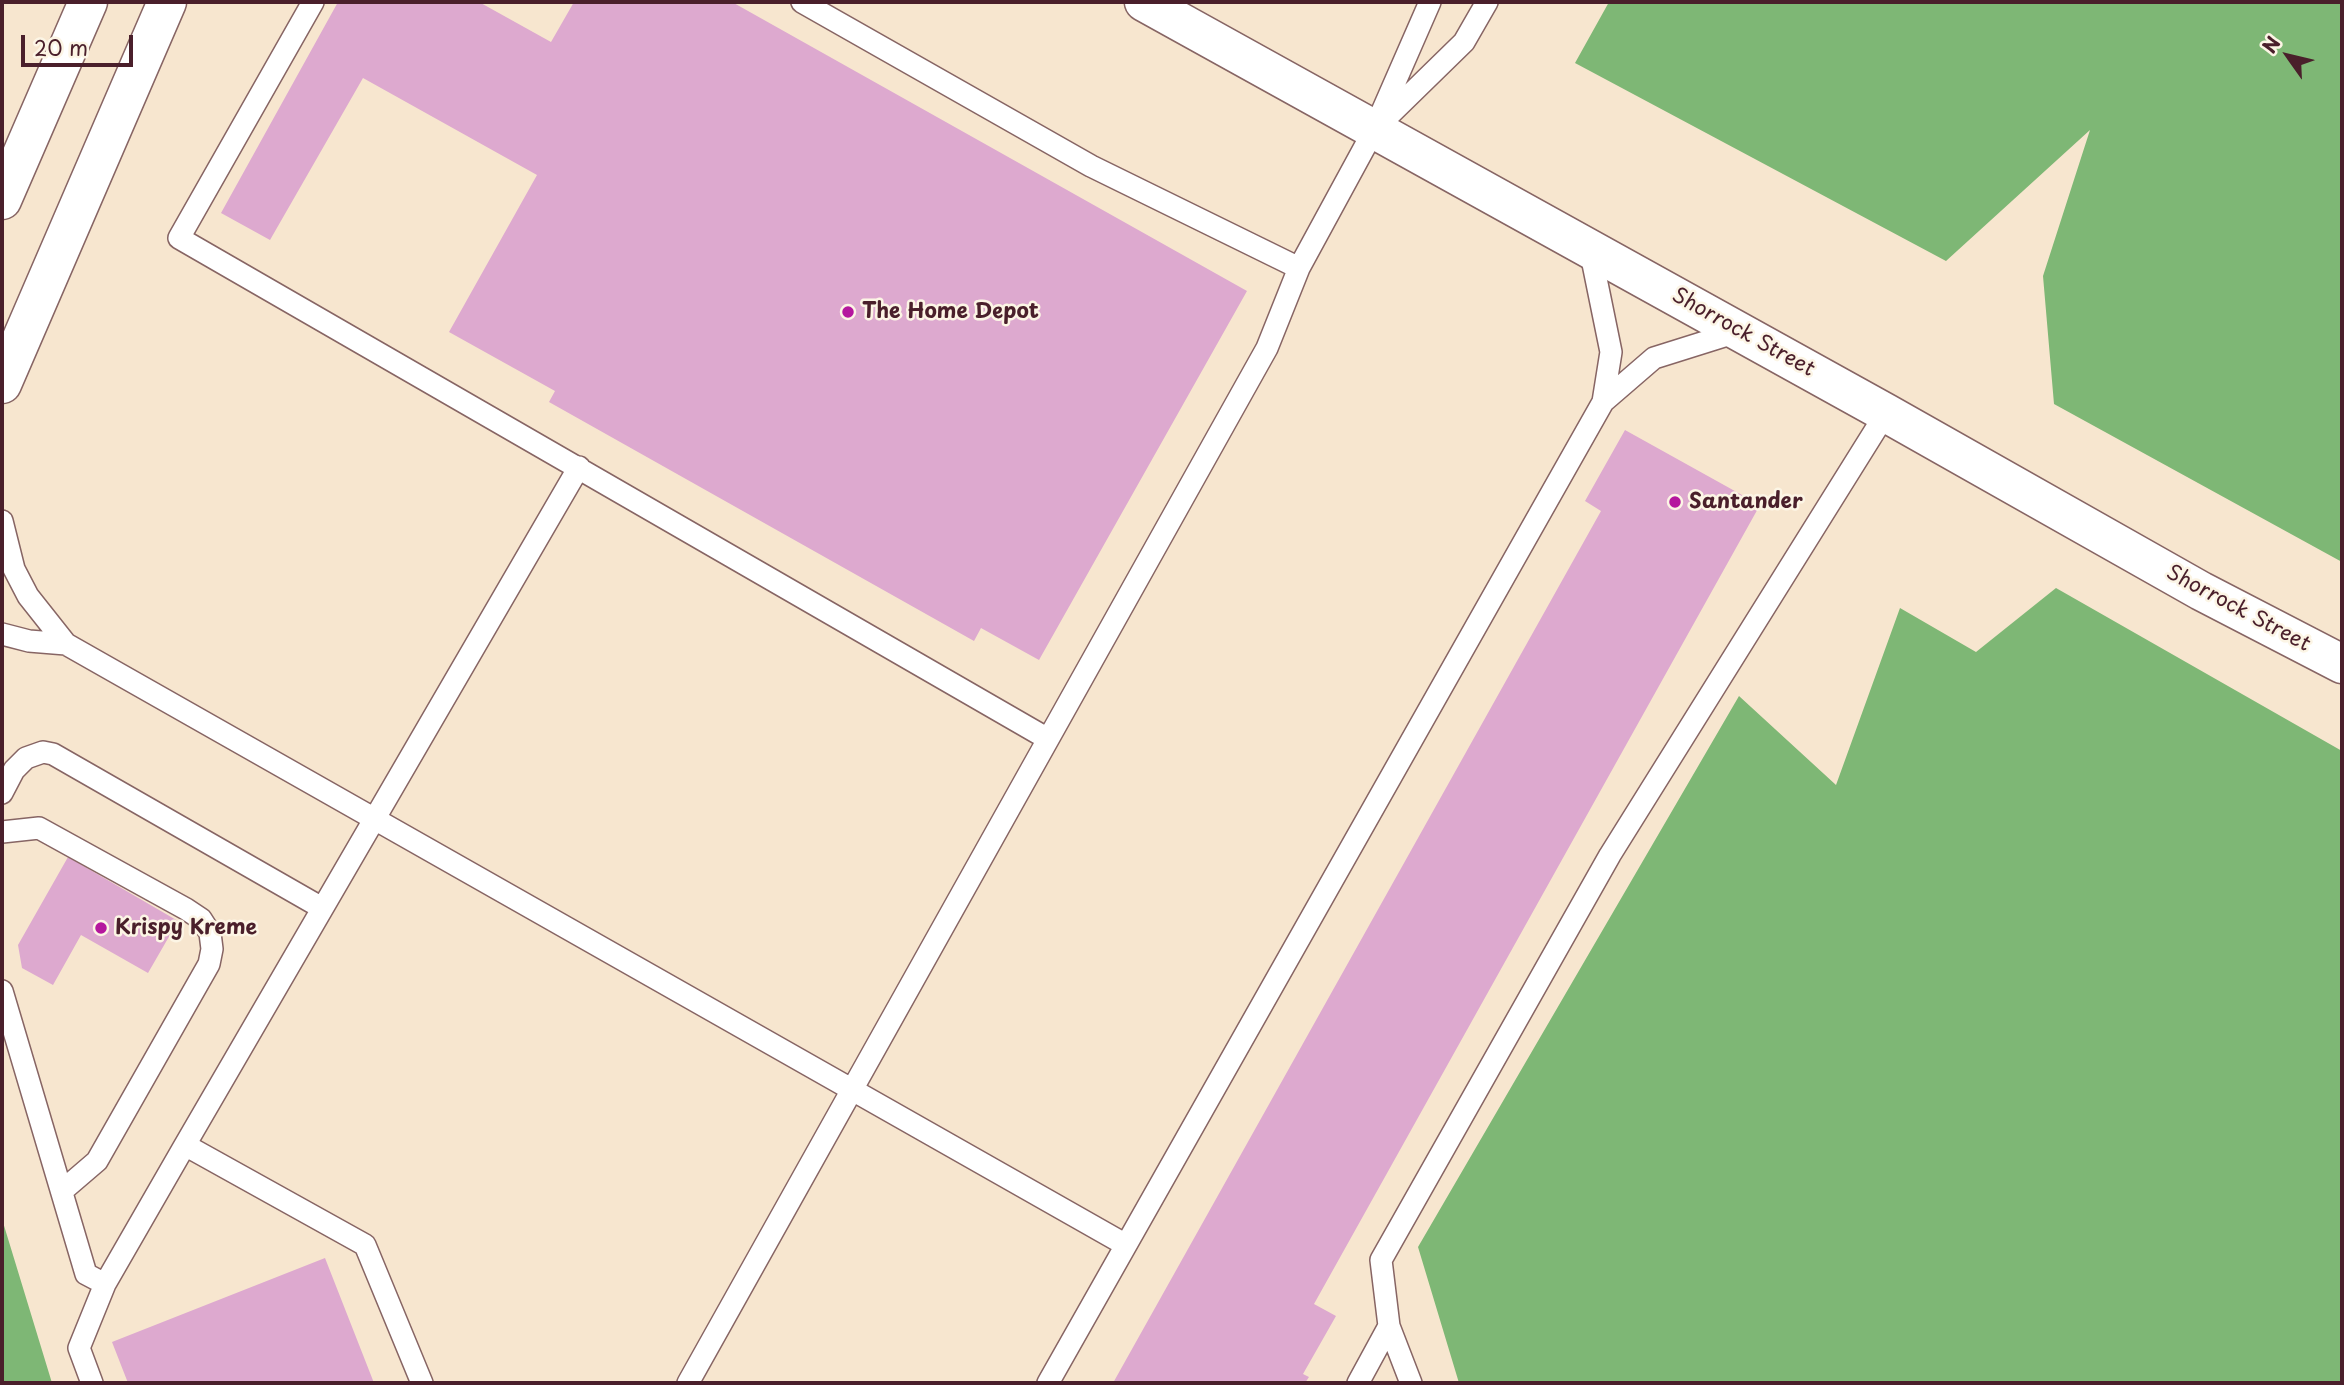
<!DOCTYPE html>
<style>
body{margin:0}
#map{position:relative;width:2344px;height:1385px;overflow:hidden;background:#f7e6cf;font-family:"Playpen Sans",sans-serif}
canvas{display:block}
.frame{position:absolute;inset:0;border:4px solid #4a1f2b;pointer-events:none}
.north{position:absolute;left:2253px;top:21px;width:70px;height:70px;-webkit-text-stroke:5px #fcf5e5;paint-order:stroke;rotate:304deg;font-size:19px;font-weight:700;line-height:28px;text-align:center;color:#4a1f2b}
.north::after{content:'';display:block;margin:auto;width:24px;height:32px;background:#4a1f2b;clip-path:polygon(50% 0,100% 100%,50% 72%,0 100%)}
.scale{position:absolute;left:21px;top:35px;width:112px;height:32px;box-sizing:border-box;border:4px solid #4a1f2b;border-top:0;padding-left:9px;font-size:21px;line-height:24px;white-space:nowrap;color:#4a1f2b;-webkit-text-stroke:5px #fcf5e5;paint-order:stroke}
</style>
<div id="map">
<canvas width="2344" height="1385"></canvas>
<div class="frame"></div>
<div class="north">N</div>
<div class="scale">20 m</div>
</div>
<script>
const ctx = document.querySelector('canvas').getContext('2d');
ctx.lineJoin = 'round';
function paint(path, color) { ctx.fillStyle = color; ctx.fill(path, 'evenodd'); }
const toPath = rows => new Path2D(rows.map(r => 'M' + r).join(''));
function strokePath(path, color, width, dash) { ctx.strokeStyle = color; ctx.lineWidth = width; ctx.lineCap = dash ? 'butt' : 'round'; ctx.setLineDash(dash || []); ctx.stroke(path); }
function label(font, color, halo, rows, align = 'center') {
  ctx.font = font + ' "Playpen Sans",sans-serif'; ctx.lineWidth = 5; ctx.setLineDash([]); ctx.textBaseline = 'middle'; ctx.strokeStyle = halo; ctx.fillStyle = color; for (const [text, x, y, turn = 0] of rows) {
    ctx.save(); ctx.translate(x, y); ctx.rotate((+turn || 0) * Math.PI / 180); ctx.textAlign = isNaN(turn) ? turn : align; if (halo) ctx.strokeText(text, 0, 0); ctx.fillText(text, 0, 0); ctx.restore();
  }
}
paint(toPath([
 [1609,2,2342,2,2342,562,2054,404,2043,276,2090,130,1946,261,1575,63],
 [2056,588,2342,751,2342,1383,1459,1383,1418,1247,1739,696,1836,785,1900,608,1976,652],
 [2,1219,52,1383,2,1383]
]), '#7eb775');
paint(toPath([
 [338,2,479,2,551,42,574,2,732,2,1247,291,1039,660,981,628,974,641,549,402,555,391,449,332,537,175,363,78,270,240,221,213],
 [1625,430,1760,505,1314,1304,1336,1316,1303,1374,1309,1377,1305,1383,1113,1383,1601,511,1585,501],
 [68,857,178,921,148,973,81,935,53,985,22,968,18,945],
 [325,1258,374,1383,128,1383,112,1342]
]), '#dda9cf');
const service = toPath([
 [313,2,179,238,1048,739],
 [802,2,1091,166,1299,268],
 [1380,124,1464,42,1487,2],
 [1590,249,1611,352,1603,402],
 [2,521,14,569,28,596,66,644],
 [2,634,29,641,66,644,1126,1245],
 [2,793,14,770,26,758,43,752,53,754,322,908],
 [2,832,39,828,186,909,201,919,210,933,212,949,209,964,97,1161,62,1191],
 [2,991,86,1274,105,1284,185,1145],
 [92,1383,79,1348,105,1284],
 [422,1383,365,1245,185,1145,579,467],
 [688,1383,1267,348,1299,268,1374,130,1430,2],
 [1048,1383,1603,402,1654,358,1740,331],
 [1358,1383,1389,1326],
 [1411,1383,1389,1326,1381,1260,1610,855,1886,413]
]);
const secondary = toPath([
 [1144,2,1886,413,2201,591,2342,664]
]);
const trunk = toPath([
 [2,200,88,2],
 [2,384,167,2]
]);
strokePath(service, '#876564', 24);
strokePath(secondary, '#876564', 41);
strokePath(trunk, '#876564', 41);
strokePath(service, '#fff', 21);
strokePath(secondary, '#fff', 38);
strokePath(trunk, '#fff', 38);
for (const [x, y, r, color] of [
 [848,312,7,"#b5179e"],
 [1675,502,7,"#b5179e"],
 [101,928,7,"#b5179e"]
]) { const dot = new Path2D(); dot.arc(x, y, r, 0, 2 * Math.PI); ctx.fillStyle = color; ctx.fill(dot); strokePath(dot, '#fcf5e5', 2.5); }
label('bold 21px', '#4a1f2b', '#fcf5e5', [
 ["The Home Depot",862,312],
 ["Santander",1689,502],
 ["Krispy Kreme",115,928]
], 'left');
label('21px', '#4a1f2b', '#fcf5e5', [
 ["Shorrock Street",1743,333,29],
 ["Shorrock Street",2238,609,28]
]);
</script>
